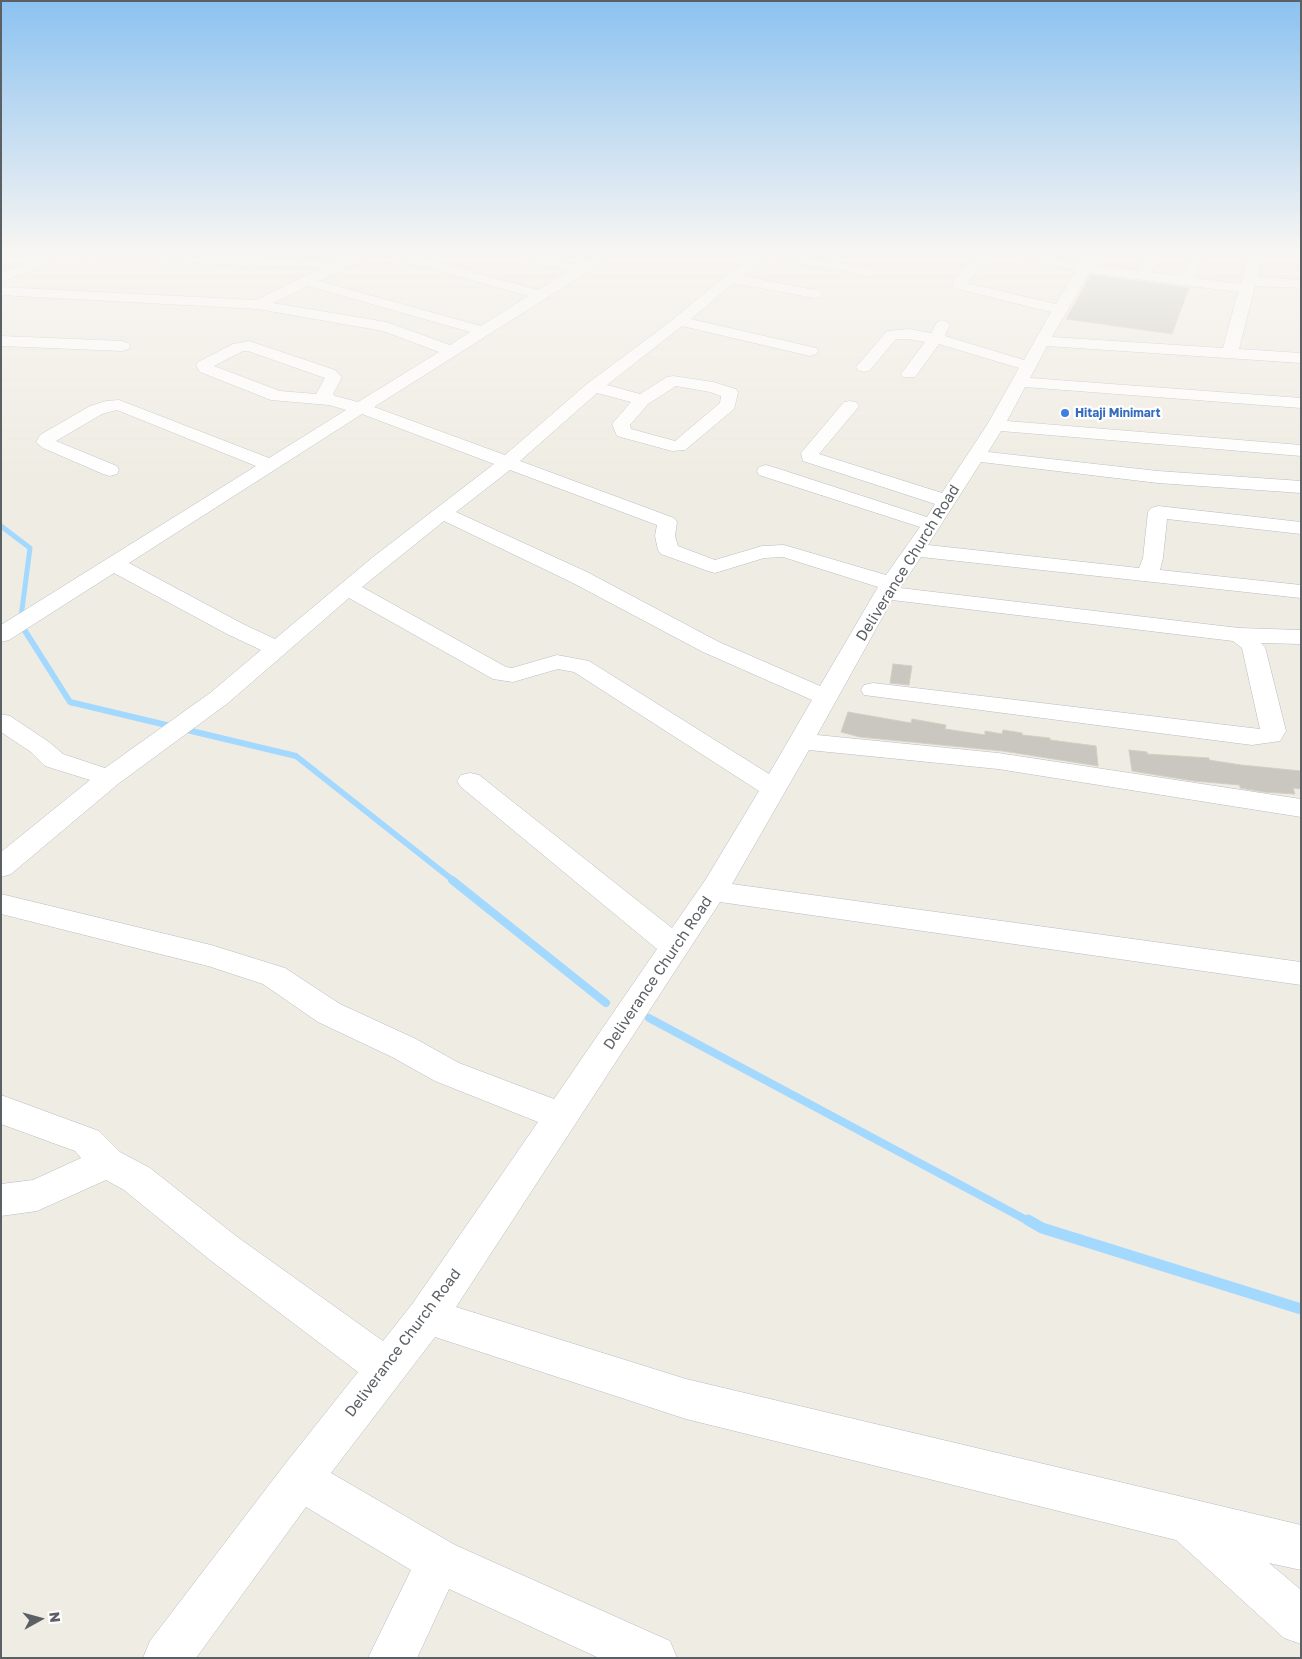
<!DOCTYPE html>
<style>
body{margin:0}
#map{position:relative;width:1302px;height:1659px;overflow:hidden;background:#efece3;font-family:"Golos Text",sans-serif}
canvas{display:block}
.frame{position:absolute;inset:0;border:2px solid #5b6065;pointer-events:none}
.north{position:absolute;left:15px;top:1594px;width:50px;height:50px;-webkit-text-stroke:4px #fff;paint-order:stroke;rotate:83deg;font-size:14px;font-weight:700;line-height:20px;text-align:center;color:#5b6065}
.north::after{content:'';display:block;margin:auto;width:18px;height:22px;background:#5b6065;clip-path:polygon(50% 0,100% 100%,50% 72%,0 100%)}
</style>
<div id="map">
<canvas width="1302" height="1659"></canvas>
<div class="frame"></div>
<div class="north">N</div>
</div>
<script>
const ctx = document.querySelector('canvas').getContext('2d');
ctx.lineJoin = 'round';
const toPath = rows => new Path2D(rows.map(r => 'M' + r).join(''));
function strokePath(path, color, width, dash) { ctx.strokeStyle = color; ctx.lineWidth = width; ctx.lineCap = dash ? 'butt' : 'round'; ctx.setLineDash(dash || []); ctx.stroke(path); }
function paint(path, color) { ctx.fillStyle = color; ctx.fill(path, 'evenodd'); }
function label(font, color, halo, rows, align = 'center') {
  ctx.font = font + ' "Golos Text",sans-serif'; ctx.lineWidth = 4.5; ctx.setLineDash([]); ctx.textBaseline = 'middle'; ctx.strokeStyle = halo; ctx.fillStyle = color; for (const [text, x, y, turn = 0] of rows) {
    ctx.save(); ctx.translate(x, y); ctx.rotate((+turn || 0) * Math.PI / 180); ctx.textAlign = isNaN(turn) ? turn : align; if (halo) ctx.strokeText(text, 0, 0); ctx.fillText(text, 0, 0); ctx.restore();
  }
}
strokePath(toPath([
 [1,526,30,548,21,617]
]), '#a3d8ff', 5);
strokePath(toPath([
 [21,616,20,623,70,702,296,756,454,881]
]), '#a3d8ff', 6);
strokePath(toPath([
 [452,880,606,1003],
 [649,1018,1030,1222]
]), '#a3d8ff', 8);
strokePath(toPath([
 [1028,1220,1042,1228,1301,1309]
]), '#a3d8ff', 11);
const building = toPath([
 [1091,275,1189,288,1172,334,1066,319,1091,275],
 [893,664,912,666,909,685,890,683,893,664],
 [848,712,911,723,912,719,946,725,945,729,985,735,985,731,1002,734,1003,730,1022,733,1022,735,1050,738,1050,740,1096,746,1098,766,1003,751,860,737,841,732,848,712],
 [1129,750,1147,752,1147,754,1209,758,1209,760,1241,765,1301,771,1301,789,1293,788,1295,794,1264,792,1240,788,1240,785,1194,781,1132,771,1129,750]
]);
paint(building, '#cac7c0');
strokePath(building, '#d4cec1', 1);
const minor = toPath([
 [53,252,118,252,338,261,356,252,374,252,372,255,319,281,481,326,528,296,382,255,380,252,403,252,538,290,569,271,511,255,509,252,532,252,578,265,598,252,615,252,586,273,374,407,505,455,588,383,666,325,755,252,781,252,875,269,877,272,875,275,870,276,765,257,742,276,815,290,820,291,822,294,820,297,815,298,733,283,691,319,816,348,818,351,816,354,810,356,682,326,607,385,640,394,667,377,673,376,713,382,736,389,738,393,734,409,685,450,672,451,617,436,612,424,631,402,597,393,520,461,674,518,677,522,675,536,678,546,715,560,762,546,784,545,886,575,920,527,759,475,757,471,759,467,766,465,773,467,927,517,935,504,803,461,801,453,844,402,850,401,856,402,859,406,856,410,819,454,942,493,987,425,1019,368,939,344,915,377,903,377,901,374,925,342,908,339,896,339,870,370,864,372,858,370,856,367,887,331,908,329,931,333,937,322,942,320,947,322,950,325,945,336,1024,360,1051,312,954,288,952,283,979,252,993,252,967,283,1056,304,1076,270,1007,256,1000,252,1028,252,1081,263,1087,252,1101,252,1093,265,1138,271,1147,252,1161,252,1152,272,1181,276,1191,252,1205,252,1195,278,1241,284,1248,252,1262,252,1258,277,1301,280,1301,288,1255,286,1239,349,1301,353,1301,363,1047,346,1030,378,1301,398,1301,408,1025,387,1007,421,1301,445,1301,456,1001,431,988,452,1158,471,1301,481,1301,493,1158,483,981,462,928,545,1139,568,1143,558,1148,512,1151,508,1158,506,1301,522,1301,534,1167,519,1163,558,1160,570,1301,585,1301,598,921,557,900,588,1239,628,1301,630,1301,644,1261,643,1265,647,1286,731,1280,741,1252,745,864,695,861,690,864,685,873,683,1260,729,1242,648,1233,641,892,600,817,735,998,753,1301,799,1301,817,998,769,809,750,732,884,1301,962,1301,985,720,902,456,1307,686,1379,1301,1525,1301,1570,1269,1563,1301,1590,1301,1644,1284,1638,1176,1540,686,1419,435,1337,331,1473,455,1545,670,1641,677,1658,599,1658,449,1589,417,1658,368,1658,411,1570,306,1507,196,1658,143,1658,150,1641,285,1464,358,1372,210,1260,124,1190,106,1180,37,1211,1,1216,1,1184,33,1180,81,1158,75,1151,1,1124,1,1095,99,1131,120,1152,150,1168,236,1236,383,1341,413,1303,538,1122,435,1081,392,1057,318,1022,263,984,208,966,1,914,1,894,211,945,285,968,340,1004,416,1039,459,1063,554,1099,657,949,461,787,457,781,461,775,470,773,479,775,672,928,706,879,759,791,574,672,558,669,513,682,493,679,349,598,228,703,118,784,11,874,1,877,1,852,90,780,45,766,31,752,1,732,1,714,10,716,49,742,63,754,105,768,210,693,261,650,227,634,114,573,9,640,1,642,1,625,256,466,117,410,102,414,56,441,117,466,119,470,117,474,110,476,103,474,43,448,36,442,40,435,90,406,106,401,119,400,269,458,346,410,329,405,271,400,200,372,196,365,198,362,233,344,249,341,255,343,335,370,342,377,333,394,335,396,358,402,439,352,383,331,258,309,1,295,1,287,256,300,322,268,62,258,1,282,1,273,53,252],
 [1089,273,1238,292,1223,348,1052,337,1089,273],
 [308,286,470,332,450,345,386,322,273,303,308,286],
 [243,351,248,351,325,378,316,394,280,391,214,366,243,351],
 [676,386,710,392,721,396,720,403,675,441,631,429,630,425,648,404,676,386],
 [362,414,494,464,373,557,275,639,243,624,129,563,362,414],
 [510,470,657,525,655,536,658,550,661,554,708,571,715,573,764,558,783,557,878,587,820,686,719,642,587,572,456,512,510,470],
 [444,521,571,582,703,652,812,700,769,774,589,661,557,655,512,668,506,667,362,587,444,521],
 [1,336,122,341,128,343,130,346,128,349,122,351,1,346,1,336]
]);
strokePath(minor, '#b8bbc0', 1);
paint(minor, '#fff');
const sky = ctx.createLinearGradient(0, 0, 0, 484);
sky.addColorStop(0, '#8cc2f1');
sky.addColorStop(0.52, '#f8f6f2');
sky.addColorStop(1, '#f8f6f200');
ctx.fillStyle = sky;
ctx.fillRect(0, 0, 1302, 484);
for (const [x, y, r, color] of [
 [1065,413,5,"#3f7fe0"]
]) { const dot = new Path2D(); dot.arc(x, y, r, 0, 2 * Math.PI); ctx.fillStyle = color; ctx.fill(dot); strokePath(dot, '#fff', 2); }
label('bold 12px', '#366cbe', '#fff', [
 ["Hitaji Minimart",1075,413]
], 'left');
label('15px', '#5b6065', '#fff', [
 ["Deliverance Church Road",908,563,-58],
 ["Deliverance Church Road",658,973,-56],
 ["Deliverance Church Road",403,1343,-53]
]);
</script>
